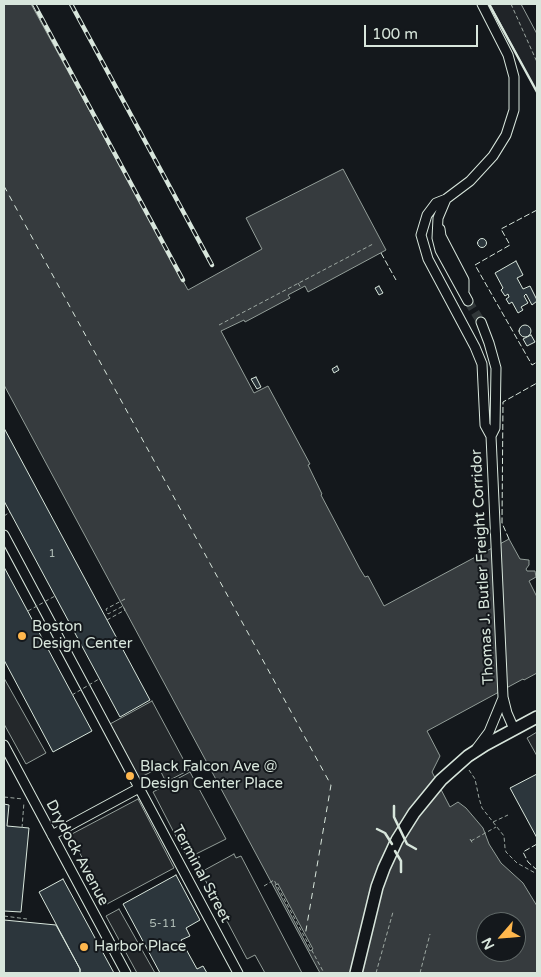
<!DOCTYPE html>
<style>
body{margin:0}
#map{position:relative;width:541px;height:977px;overflow:hidden;background:#14181c;font-family:"Varela Round",sans-serif}
canvas{display:block}
.frame{position:absolute;inset:0;border:5px solid #d8e6dc;pointer-events:none}
.north{position:absolute;left:476px;top:912px;width:50px;height:50px;box-sizing:border-box;background:#14181c;border:1px solid #626a69;border-radius:50%;rotate:243deg;font-size:14px;font-weight:700;line-height:20px;text-align:center;color:#d8e6dc}
.north::after{content:'';display:block;margin:auto;width:18px;height:22px;background:#ffb74d;clip-path:polygon(50% 0,100% 100%,50% 72%,0 100%)}
.scale{position:absolute;left:364px;top:25px;width:114px;height:22px;box-sizing:border-box;border:2px solid #d8e6dc;border-top:0;padding-left:6px;font-size:15px;line-height:18px;white-space:nowrap;color:#d8e6dc;-webkit-text-stroke:4px #14181c;paint-order:stroke}
</style>
<div id="map">
<canvas width="541" height="977"></canvas>
<div class="frame"></div>
<div class="north">N</div>
<div class="scale">100 m</div>
</div>
<script>
const ctx = document.querySelector('canvas').getContext('2d');
ctx.lineJoin = 'round';
function paint(path, color) { ctx.fillStyle = color; ctx.fill(path, 'evenodd'); }
const toPath = rows => new Path2D(rows.map(r => 'M' + r).join(''));
function strokePath(path, color, width, dash) { ctx.strokeStyle = color; ctx.lineWidth = width; ctx.lineCap = dash ? 'butt' : 'round'; ctx.setLineDash(dash || []); ctx.stroke(path); }
function label(font, color, halo, rows, align = 'center') {
  ctx.font = font + ' "Varela Round",sans-serif'; ctx.lineWidth = 4; ctx.setLineDash([]); ctx.textBaseline = 'middle'; ctx.strokeStyle = halo; ctx.fillStyle = color; for (const [text, x, y, turn = 0] of rows) {
    ctx.save(); ctx.translate(x, y); ctx.rotate((+turn || 0) * Math.PI / 180); ctx.textAlign = isNaN(turn) ? turn : align; if (halo) ctx.strokeText(text, 0, 0); ctx.fillText(text, 0, 0); ctx.restore();
  }
}
const green = toPath([
 [490,4,521,4,537,34,537,92,490,4]
]);
paint(green, '#202428');
strokePath(green, '#939e99', 1);
const parking = toPath([
 [4,678,46,753,26,764,4,724,4,678],
 [152,701,189,770,166,782,159,768,139,778,110,724,152,701],
 [537,732,537,756,527,738,537,732],
 [190,772,226,839,190,857,184,852,153,792,190,772],
 [138,799,174,868,107,904,70,835,138,799],
 [234,854,236,858,241,856,302,973,265,973,255,955,247,959,201,872,234,854],
 [119,909,155,973,137,973,106,916,119,909]
]);
paint(parking, '#24282b');
strokePath(parking, '#939e99', 1);
const water = toPath([
 [4,4,31,4,188,290,262,249,246,218,343,169,386,250,308,292,305,286,288,295,290,298,245,322,244,320,221,331,254,393,268,386,310,464,308,465,322,494,321,495,360,569,365,577,368,576,384,606,509,539,520,559,529,560,529,565,526,569,527,571,535,571,536,577,529,581,537,597,537,673,524,680,523,679,427,731,440,756,432,772,450,807,458,802,466,808,483,828,489,844,501,863,523,883,537,906,537,973,320,973,4,385,4,4],
 [486,922,516,922,516,952,486,952,486,922]
]);
paint(water, '#363b3e');
strokePath(water, '#939e99', 1);
const pier = toPath([
 [278,884,313,949,310,951,275,885,278,884]
]);
paint(pier, '#14181c');
strokePath(pier, '#939e99', 1);
strokePath(toPath([
 [4,186,331,785,305,936]
]), '#d8e6dc', 1, [6, 5]);
const building = toPath([
 '477.5 243a4.5 4.5 0 1 1 9 0a4.5 4.5 0 1 1-9 0Z',
 [516,261,523,275,517,278,523,289,530,286,537,300,537,301,532,305,526,294,524,296,528,303,521,307,523,310,518,313,512,302,509,304,506,299,509,297,508,294,505,296,501,290,503,288,495,273,516,261],
 [379,286,383,293,379,295,375,288,379,286],
 '519 331a6 6 0 1 1 12 0a6 6 0 1 1-12 0Z',
 [531,335,535,342,527,346,523,339,531,335],
 [337,366,339,370,334,373,332,369,337,366],
 [256,377,261,387,257,389,251,379,256,377],
 [4,428,150,700,120,717,4,501,4,428],
 [4,567,92,731,53,752,4,660,4,567],
 [537,774,537,838,510,788,537,774],
 [4,804,9,805,7,826,29,828,21,912,4,911,4,804],
 [176,875,200,920,186,928,190,936,181,940,197,969,203,966,207,973,160,973,123,904,176,875],
 [63,879,114,973,80,973,80,969,39,892,63,879],
 [4,920,56,925,80,969,80,973,4,973,4,920]
]);
paint(building, '#2c363c');
strokePath(building, '#d8e6dc', 1);
strokePath(toPath([
 [468,301,481,322]
]), '#313739', 9, [9, 4.5]);
const minor = toPath([
 [482,4,508,55,514,77,514,110,506,135,493,156,470,181,446,199,436,203,427,215,421,235,428,259,475,347,482,364,485,425,491,436,503,697,507,713,514,729],
 [446,199,438,218,437,238,440,250,468,301],
 [440,229,441,236,464,280,464,291],
 [481,322,489,343,496,368,495,428,491,436],
 [4,535,238,973],
 [4,745,126,973],
 [477,748,489,732,503,698],
 [52,835,139,788]
]);
const major = toPath([
 [356,973,377,887,384,868,397,840,414,813,441,780,468,756,485,745,537,717]
]);
strokePath(minor, '#d8e6dc', 11);
strokePath(major, '#d8e6dc', 14);
strokePath(toPath([
 [511,4,537,62],
 [298,283,301,288],
 [219,325,373,244],
 [4,516,10,512],
 [107,620,125,610,123,606,108,614,106,609,125,599],
 [469,770,475,779,479,798,482,808,504,836,505,848,506,852,517,863,537,874],
 [4,797,23,799],
 [493,822,508,815],
 [22,828,24,802],
 [470,839,473,844],
 [471,841,496,827],
 [264,886,274,880,324,973],
 [4,916,27,919],
 [376,973,393,912],
 [420,973,430,934]
]), '#9da8a2', 1, [4, 2.5]);
strokePath(minor, '#14181c', 9);
strokePath(major, '#14181c', 11);
const rail = toPath([
 [34,4,183,280],
 [71,4,212,265]
]);
strokePath(rail, '#d8e6dc', 4.5);
strokePath(rail, '#14181c', 2.5, [8]);
strokePath(toPath([
 [28,611,55,596],
 [72,695,99,679]
]), '#9da8a2', 1, [4, 2.5]);
strokePath(toPath([
 [537,210,501,229,510,245,475,265,532,365,537,362],
 [381,253,396,280],
 [509,539,502,523,503,402,537,383],
 [537,844,523,852,528,862,537,870]
]), '#d8e6dc', 1, [6, 2.5]);
strokePath(toPath([
 [489,4,537,92],
 [394,806,394,817,407,844,416,849],
 [377,829,385,833,392,844],
 [395,851,401,861,401,872]
]), '#d8e6dc', 2.5);
for (const [x, y, r, color] of [
 [22,636,5,"#ffb74d"],
 [130,776,5,"#ffb74d"],
 [84,947,5,"#ffb74d"]
]) { const dot = new Path2D(); dot.arc(x, y, r, 0, 2 * Math.PI); ctx.fillStyle = color; ctx.fill(dot); strokePath(dot, '#14181c', 2); }
label('12px', '#adbab4', null, [
 ["1",52,554],
 ["5-11",163,924]
]);
label('15px', '#d8e6dc', '#14181c', [
 ["Thomas J. Butler Freight Corridor",483,567,-93],
 ["Drydock Avenue",77,853,62],
 ["Terminal Street",201,874,62]
]);
label('15px', '#d8e6dc', '#14181c', [
 ["Boston",32,627],
 ["Design Center",32,644],
 ["Black Falcon Ave @",140,767],
 ["Design Center Place",140,784],
 ["Harbor Place",94,947]
], 'left');
</script>
